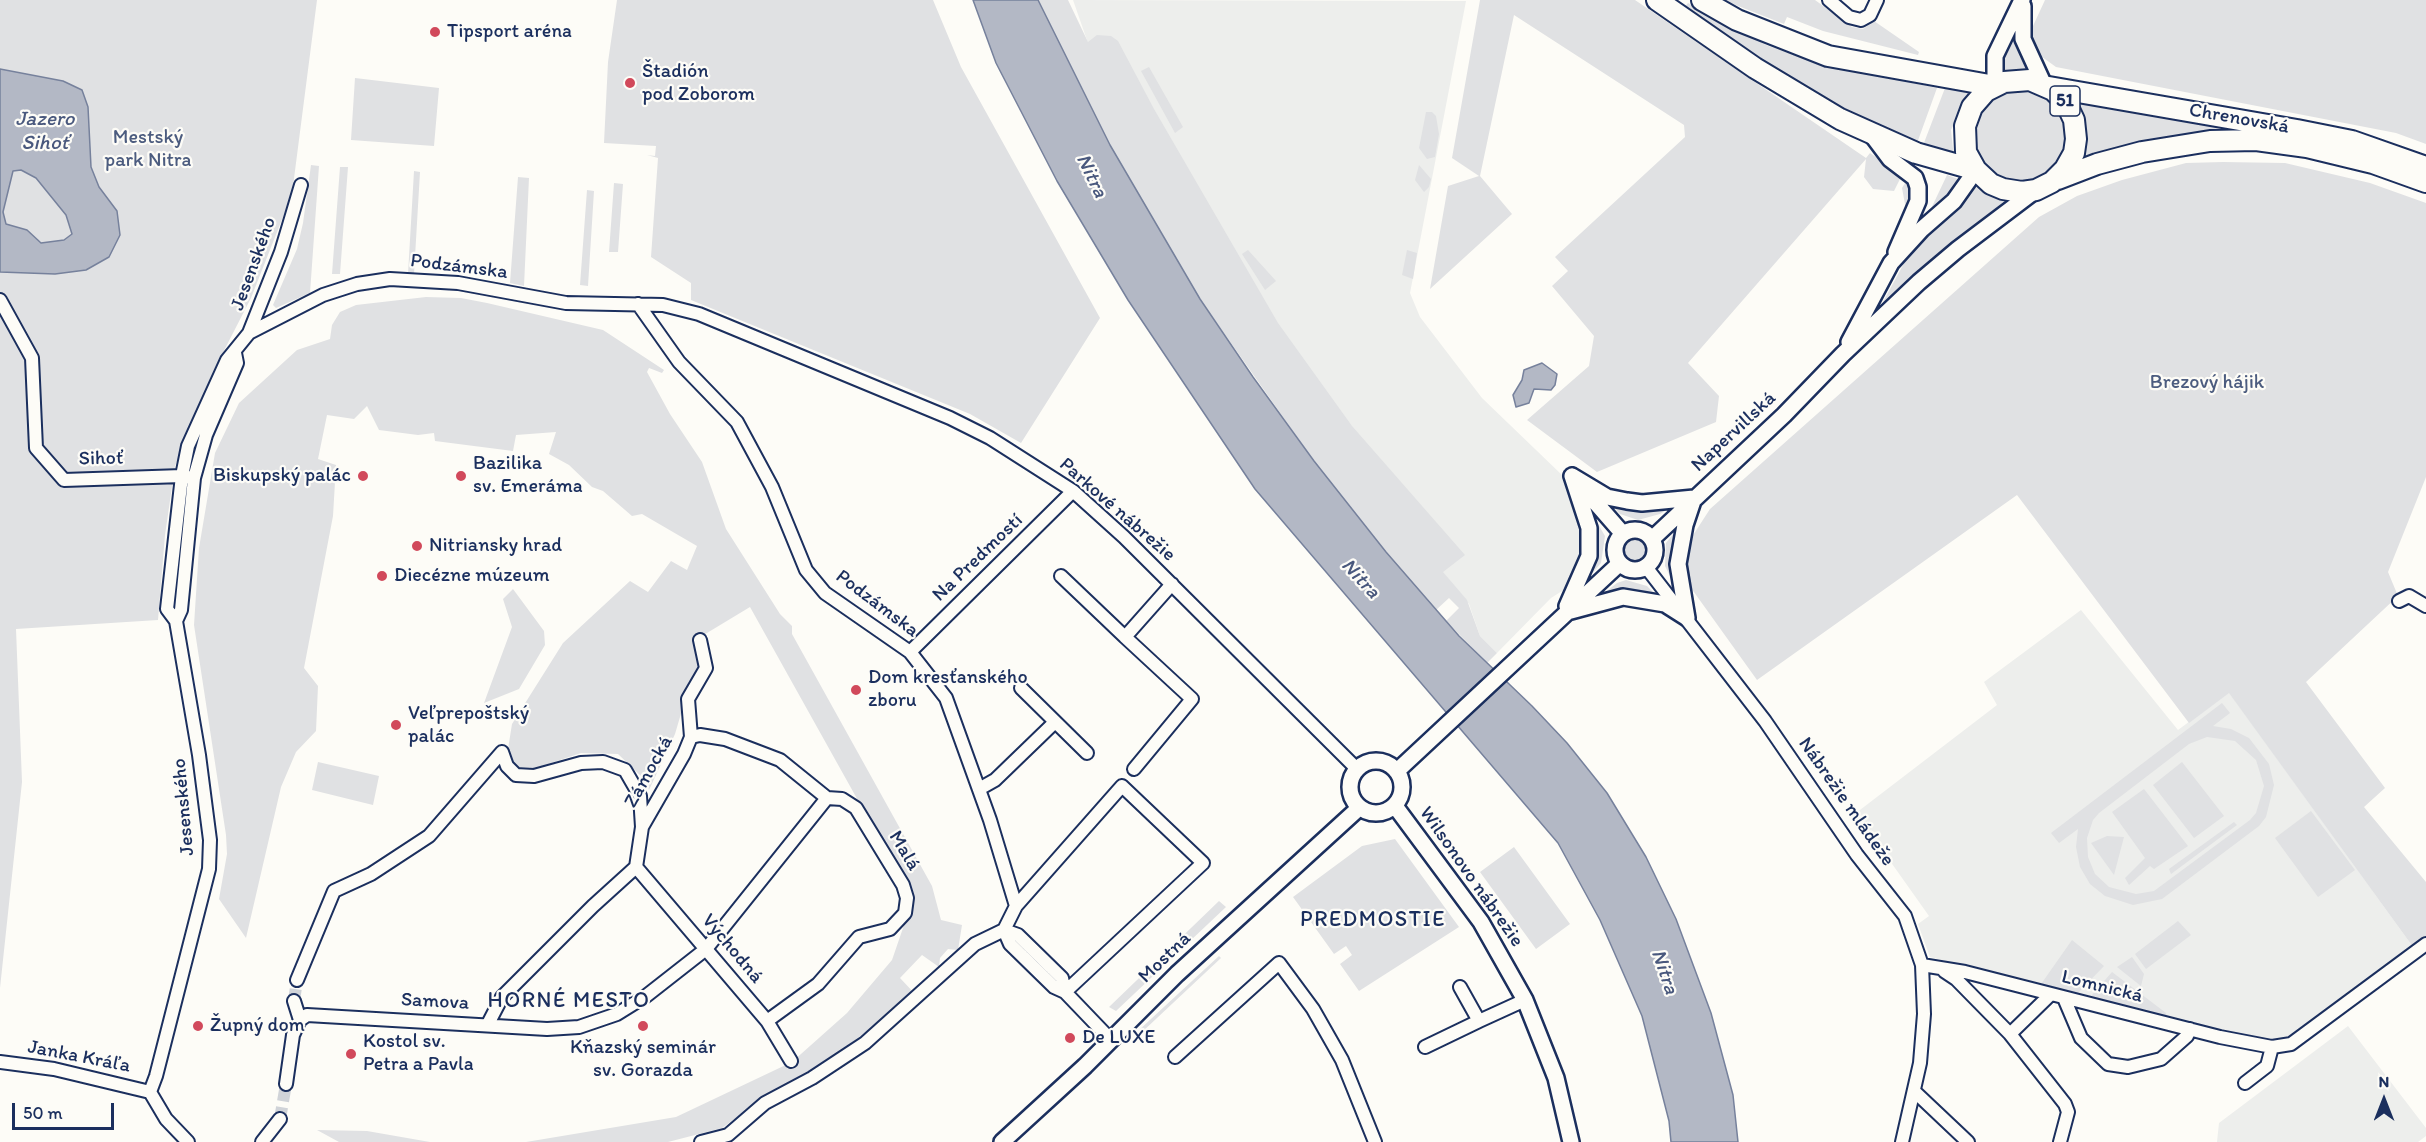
<!DOCTYPE html>
<meta charset="utf-8">
<style>
body{margin:0}
#map{position:relative;width:2426px;height:1142px;overflow:hidden;background:#fdfcf7;font-family:Itim,sans-serif}
canvas{display:block}
.north{position:absolute;left:2354px;top:1070px;width:60px;height:60px;-webkit-text-stroke:4px #fdfcf7;paint-order:stroke;rotate:0deg;font-size:16px;font-weight:700;line-height:24px;text-align:center;color:#1b2f5e}
.north::after{content:'';display:block;margin:auto;width:21px;height:27px;background:#1b2f5e;clip-path:polygon(50% 0,100% 100%,50% 72%,0 100%)}
.scale{position:absolute;left:12px;top:1103px;width:102px;height:27px;box-sizing:border-box;border:3px solid #1b2f5e;border-top:0;padding-left:8px;font-size:18px;line-height:21px;white-space:nowrap;color:#1b2f5e;-webkit-text-stroke:4px #fdfcf7;paint-order:stroke}
</style>
<div id="map">
<canvas width="2426" height="1142"></canvas>
<div class="north">N</div>
<div class="scale">50 m</div>
</div>
<script>
const ctx = document.querySelector('canvas').getContext('2d');
ctx.lineJoin = 'round';
function paint(path, color) { ctx.fillStyle = color; ctx.fill(path, 'evenodd'); }
const toPath = rows => new Path2D(rows.map(r => 'M' + r).join(''));
function strokePath(path, color, width, dash) { ctx.strokeStyle = color; ctx.lineWidth = width; ctx.lineCap = dash ? 'butt' : 'round'; ctx.setLineDash(dash || []); ctx.stroke(path); }
function label(font, color, halo, rows, align = 'center') {
  ctx.font = font + ' Itim,sans-serif'; ctx.lineWidth = 4.5; ctx.setLineDash([]); ctx.textBaseline = 'middle'; ctx.strokeStyle = halo; ctx.fillStyle = color; for (const [text, x, y, turn = 0] of rows) {
    ctx.save(); ctx.translate(x, y); ctx.rotate((+turn || 0) * Math.PI / 180); ctx.textAlign = isNaN(turn) ? turn : align; if (halo) ctx.strokeText(text, 0, 0); ctx.fillText(text, 0, 0); ctx.restore();
  }
}
paint(toPath([
 [1073,0,1466,1,1410,293,1420,317,1482,398,1562,475,1571,489,1584,529,1584,554,1573,584,1551,598,1497,653,1480,636,1469,604,1406,529,1088,43],
 [2081,610,2178,730,2229,692,2413,947,2291,1037,2278,1042,2263,1042,1930,957,1918,924,1929,916,1856,813,1997,705,1984,682],
 [2348,1026,2426,1128,2426,1136,2418,1142,2217,1142,2219,1123]
]), '#edeeec');
paint(toPath([
 [0,0,317,0,292,194,251,298,213,372,175,466,165,535,158,620,16,629,22,782,0,988],
 [617,0,933,0,961,67,1100,318,1021,443,970,414,691,300,691,283,651,257,658,158,647,155,655,156,656,146,604,143,608,62],
 [1038,0,1068,0,1088,42,1097,35,1111,36,1118,41,1154,109,1278,323,1352,426,1465,555,1443,572,1467,600,1480,636,1497,653,1487,663,1446,621,1459,608,1449,598,1436,610,1386,552,1314,461,1200,299,1110,145],
 [1480,0,1635,0,1866,158,1870,153,1902,175,1894,191,1873,189,1864,177,1866,159,1688,363,1719,396,1716,422,1597,472,1527,420,1589,366,1594,336,1552,286,1568,271,1555,257,1685,137,1684,125,1514,15,1480,176,1512,214,1430,289,1448,186,1479,176,1452,158],
 [1723,0,1815,0,1852,27,1863,29,1874,21,1919,52,1918,55,1823,31,1787,17,1784,24],
 [2045,0,2426,0,2426,144,2396,133,2056,67,2038,54,2033,41,2033,26],
 [1688,3,1766,45,1816,63,1937,88,1916,146,1863,122,1799,87,1684,8],
 [2015,40,2029,68,1999,72,1998,70,2013,41],
 [1149,67,1183,127,1175,133,1141,71],
 [355,78,439,88,434,146,351,140],
 '1974 135a47 47 0 1 1 94 0a47 47 0 1 1-94 0Z',
 [1945,88,1969,92,1951,130,1954,158,1922,148],
 [2074,99,2229,125,2227,132,2175,137,2136,144,2083,160,2081,157,2086,130],
 [1426,112,1432,112,1436,116,1439,134,1435,157,1427,159,1419,148],
 [2223,162,2285,163,2370,183,2426,203,2426,477,2388,572,2398,596,2306,682,2385,788,2364,807,2426,882,2426,937,2413,947,2229,693,2189,723,2017,495,1757,680,1676,567,1676,588,1665,566,1666,543,1680,525,1675,563,1710,509,2039,217,2077,196,2122,180,2186,163],
 [311,165,319,166,310,293,276,308,273,305,297,249,303,223],
 [1419,165,1431,179,1429,187,1424,192,1415,180],
 [340,167,348,167,340,274,332,274],
 [414,171,420,172,414,274,408,274],
 [1947,175,1958,179,1951,194,1929,213],
 [518,177,529,178,524,286,510,283],
 [1907,180,1913,189,1907,215,1902,188],
 [614,183,623,184,618,252,609,252],
 [1970,185,2008,198,1950,246,1887,305,1883,302,1916,241],
 [587,190,594,191,588,286,580,285],
 [1248,250,1276,281,1265,290,1242,254],
 [1407,250,1417,253,1413,279,1402,275],
 [426,297,461,298,487,303,603,330,664,370,662,373,649,368,647,372,670,414,702,462,726,529,780,614,792,626,792,634,932,886,941,920,962,925,958,950,948,949,940,958,939,967,922,955,900,978,916,995,818,1067,768,1095,722,1128,668,1142,526,1142,676,1117,792,1062,847,1013,892,960,913,899,750,607,697,639,701,668,685,700,675,734,649,790,643,778,618,754,581,753,536,768,516,767,508,749,512,724,563,643,630,581,648,592,671,561,687,570,697,546,642,514,632,516,603,491,592,487,569,465,549,454,556,432,516,435,513,451,435,441,434,433,418,435,379,430,367,406,354,419,327,415,318,459,336,465,333,516,304,668,318,686,316,731,296,752,281,787,246,938,219,899,227,854,226,835,194,625,199,548,215,453,239,403,297,350,330,339,332,325,340,312,356,305],
 [1607,501,1677,503,1660,514,1638,520,1620,514],
 [1588,507,1605,536,1601,563,1589,577],
 '1624 550a11 11 0 1 1 22 0a11 11 0 1 1-22 0Z',
 [1626,580,1647,586,1659,598,1603,594,1617,583],
 [513,589,544,631,545,645,519,689,484,703,512,627,503,599],
 [2222,703,2230,713,2213,726,2231,729,2249,738,2269,764,2274,785,2266,817,2259,826,2162,899,2133,905,2105,896,2090,884,2080,867,2076,847,2078,829,2059,843,2051,833],
 [2207,737,2235,741,2256,760,2264,786,2256,813,2250,820,2154,891,2136,894,2109,887,2095,874,2088,857,2087,838,2093,820,2099,813,2189,744],
 [318,762,379,776,373,805,312,790],
 [2182,762,2224,816,2194,838,2153,785],
 [2144,789,2188,846,2154,869,2150,866,2129,885,2125,878,2145,858,2112,812],
 [2311,811,2355,870,2318,897,2275,838],
 [2234,822,2237,825,2171,874,2169,869],
 [2107,836,2124,837,2114,875,2091,843],
 [1395,839,1459,927,1359,991,1340,964,1352,955,1346,946,1334,954,1293,897,1362,846],
 [1514,847,1570,924,1536,949,1480,872],
 [1219,901,1226,907,1116,1011,1109,1007],
 [2178,921,2191,935,2146,969,2135,954],
 [2072,940,2104,966,2076,995,2039,987],
 [1219,956,1221,958,1141,1033,1138,1031],
 [2132,957,2144,974,2141,986,2117,967],
 [2112,972,2166,1013,2168,1020,2093,1000,2092,995],
 [317,1130,367,1131,430,1142,339,1142]
]), '#e0e1e3');
const water = toPath([
 [973,0,1038,0,1110,145,1200,299,1253,377,1314,461,1386,552,1459,636,1532,706,1567,743,1607,793,1646,857,1676,919,1711,1013,1733,1095,1738,1142,1671,1142,1669,1121,1642,1016,1600,920,1558,843,1255,489,1128,300,1057,181,996,63,973,0],
 [0,69,63,81,82,90,88,107,91,167,99,187,117,211,120,235,109,257,86,270,55,274,0,272,0,69],
 [21,170,36,178,66,215,72,234,64,240,41,243,27,230,6,224,3,212,13,171,21,170],
 [1542,363,1557,374,1555,385,1551,390,1534,389,1529,403,1516,407,1513,395,1522,380,1524,370,1542,363]
]);
paint(water, '#b3b8c5');
strokePath(water, '#76819c', 1.5);
strokePath(toPath([
 [294,1001,297,980],
 [280,1119,286,1084]
]), '#d0d3d8', 12, [12, 6]);
const minor = toPath([
 [1829,0,1849,17,1861,20,1870,15,1877,0],
 [0,300,32,358,36,448,64,480,182,476,194,478],
 [638,304,679,362,737,422,772,487,806,570,825,593,910,652,946,698,990,820,1016,906],
 [249,333,323,295,357,284,390,279,458,283,566,303,663,305,699,314,950,418,990,438,1073,491,1124,537,1357,769],
 [1646,567,1765,721,1857,855,1905,916,1922,965,1924,1014,1920,1063,1902,1142],
 [1061,576,1125,637,1172,584],
 [2399,601,2409,596,2426,606],
 [176,621,181,610,194,478,206,435,237,363,235,353],
 [1125,637,1192,699,1134,769],
 [910,652,1073,491],
 [1021,688,1087,753],
 [691,737,688,699,706,668,700,640],
 [979,789,995,780,1055,722],
 [642,827,684,754,691,737,700,735,725,739,780,760,827,798],
 [636,867,767,1021,791,1061],
 [1004,930,1010,944,1054,987,1065,992,1111,1040],
 [1004,930,1018,935,1062,978,1065,992],
 [1922,965,1965,972,2220,1037,2272,1047,2291,1044,2426,944],
 [1944,971,1956,979,2010,1034,2065,1104,2068,1112,2060,1142],
 [297,980,334,891,371,874,429,836,502,752,507,766,516,775,534,776,581,763,603,762,625,770,640,796,642,827,636,867],
 [1460,987,1479,1021,1525,1000],
 [2064,998,2081,1038,2108,1064,2128,1067,2161,1059,2187,1036,2190,1029],
 [294,1001,300,1020],
 [767,1021,818,984,859,937,890,929,905,913,907,898,903,885,856,808,842,799,827,798],
 [488,1024,502,997,593,906,636,867],
 [2010,1034,2051,994],
 [1425,1047,1479,1021],
 [1175,1057,1279,963,1313,1009,1342,1060,1375,1142],
 [0,1062,54,1069,150,1092],
 [2245,1083,2267,1066,2272,1047],
 [286,1084,293,1035,300,1020,307,1015,547,1029,579,1027,617,1014,646,996,706,949,827,798],
 [1914,1091,1968,1142],
 [150,1092,156,1076,209,869,210,840,199,755,176,621,167,609,182,476,188,446,227,360,249,333,281,252,301,185],
 [150,1092,166,1119,188,1142],
 [262,1142,280,1119],
 [701,1142,728,1135,765,1103,812,1078,865,1043,975,944,1004,930,1016,906,1122,786,1203,863,1065,992]
]);
const tertiary = toPath([
 [2023,6,2023,39,2044,85],
 [1995,86,1995,56,2022,0],
 [1872,135,1890,159,1915,178,1918,187,1918,201,1896,252],
 [1849,342,1891,263,1922,229,1954,201,1976,170],
 [1572,476,1607,497,1627,501,1642,503,1694,498],
 [1582,487,1623,534],
 '1615 550a20 20 0 1 1 40 0a20 20 0 1 1-40 0Z',
 [1652,539,1784,415,1843,354,1919,282,1958,249,2036,190],
 [1567,606,1589,556,1589,528,1572,476],
 [1571,611,1623,597,1665,604,1687,618],
 [1687,618,1678,564,1685,525,1693,501],
 '1350 787a26 26 0 1 1 52 0a26 26 0 1 1-52 0Z',
 [1397,771,1619,564],
 [1395,806,1481,922,1525,1000,1556,1078,1571,1142],
 [1002,1142,1085,1066,1177,974,1359,808]
]);
const primary = toPath([
 [1657,0,1755,68,1840,119,1916,153,1976,170,1991,184,2003,189,2022,192,2036,190,2052,182,2065,169,2074,153,2076,139,2074,120,2066,103,2053,90,2030,80,2004,82,1986,91,1972,107,1965,126,1966,152,1976,170],
 [1702,0,1737,20,1828,56,1995,86],
 [2049,87,2297,130,2352,141,2426,167],
 [2058,179,2097,164,2142,152,2210,141,2256,140,2307,147,2373,163,2426,182]
]);
strokePath(minor, '#1b2f5e', 16);
strokePath(tertiary, '#1b2f5e', 20);
strokePath(primary, '#1b2f5e', 24);
strokePath(minor, '#fdfcf7', 12);
strokePath(tertiary, '#fdfcf7', 15);
strokePath(primary, '#fdfcf7', 20);
for (const [x, y, r, color] of [
 [435,32,6,"#d1495b"],
 [630,83,6,"#d1495b"],
 [363,476,6,"#d1495b"],
 [461,476,6,"#d1495b"],
 [417,546,6,"#d1495b"],
 [382,576,6,"#d1495b"],
 [856,690,6,"#d1495b"],
 [396,725,6,"#d1495b"],
 [198,1026,6,"#d1495b"],
 [643,1026,6,"#d1495b"],
 [1070,1038,6,"#d1495b"],
 [351,1054,6,"#d1495b"]
]) { const dot = new Path2D(); dot.arc(x, y, r, 0, 2 * Math.PI); ctx.fillStyle = color; ctx.fill(dot); strokePath(dot, '#fdfcf7', 2); }
for (const [x, y, w] of [
 [2065,101,30]
]) { const box = new Path2D(); box.roundRect(x - w / 2, y - 15, w, 30, 4.5); ctx.fillStyle = '#fdfcf7'; ctx.fill(box); strokePath(box, '#1b2f5e', 1.5); }
label('bold 18px', '#1b2f5e', null, [
 ["51",2065,101]
]);
label('20px', '#1b2f5e', '#fdfcf7', [
 ["Tipsport aréna",447,32],
 ["Štadión",642,72],
 ["pod Zoborom",642,95],
 ["Bazilika",473,464],
 ["sv. Emeráma",473,487],
 ["Biskupský palác",351,476,"right"],
 ["Nitriansky hrad",429,546],
 ["Diecézne múzeum",394,576],
 ["Dom kresťanského",868,678],
 ["zboru",868,701],
 ["Veľprepoštský",408,714],
 ["palác",408,737],
 ["Župný dom",210,1026],
 ["De LUXE",1082,1038],
 ["Kostol sv.",363,1042],
 ["Petra a Pavla",363,1065],
 ["Kňazský seminár",643,1048,"center"],
 ["sv. Gorazda",643,1071,"center"]
], 'left');
label('20px', '#1b2f5e', '#fdfcf7', [
 ["Chrenovská",2239,119,10],
 ["Jesenského",254,264,-70],
 ["Podzámska",459,267,7],
 ["Napervillská",1734,432,-43],
 ["Sihoť",101,459,-1],
 ["Parkové nábrežie",1117,510,41],
 ["Na Predmostí",978,558,-44],
 ["Podzámska",877,604,37],
 ["Zámocká",649,772,-61],
 ["Nábrežie mládeže",1846,802,55],
 ["Jesenského",184,807,-95],
 ["Malá",904,851,59],
 ["Wilsonovo nábrežie",1471,877,55],
 ["Východná",732,949,50],
 ["Mostná",1165,958,-44],
 ["Lomnická",2102,987,14],
 ["Samova",435,1002,3],
 ["Janka Kráľa",79,1057,11]
]);
label('20px', '#4c5c7f', '#fdfcf7', [
 ["Mestský",148,138],
 ["park Nitra",148,161],
 ["Brezový hájik",2207,383]
]);
label('italic 21px', '#49587d', '#fdfcf7', [
 ["Jazero",45,120],
 ["Sihoť",45,144],
 ["Nitra",1091,176,64],
 ["Nitra",1360,579,47],
 ["Nitra",1664,972,71]
]);
ctx.letterSpacing = '1.5px';
label('22px', '#1b2f5e', '#fdfcf7', [
 ["PREDMOSTIE",1373,920],
 ["HORNÉ MESTO",569,1001]
]);
ctx.letterSpacing = '0px';
</script>
